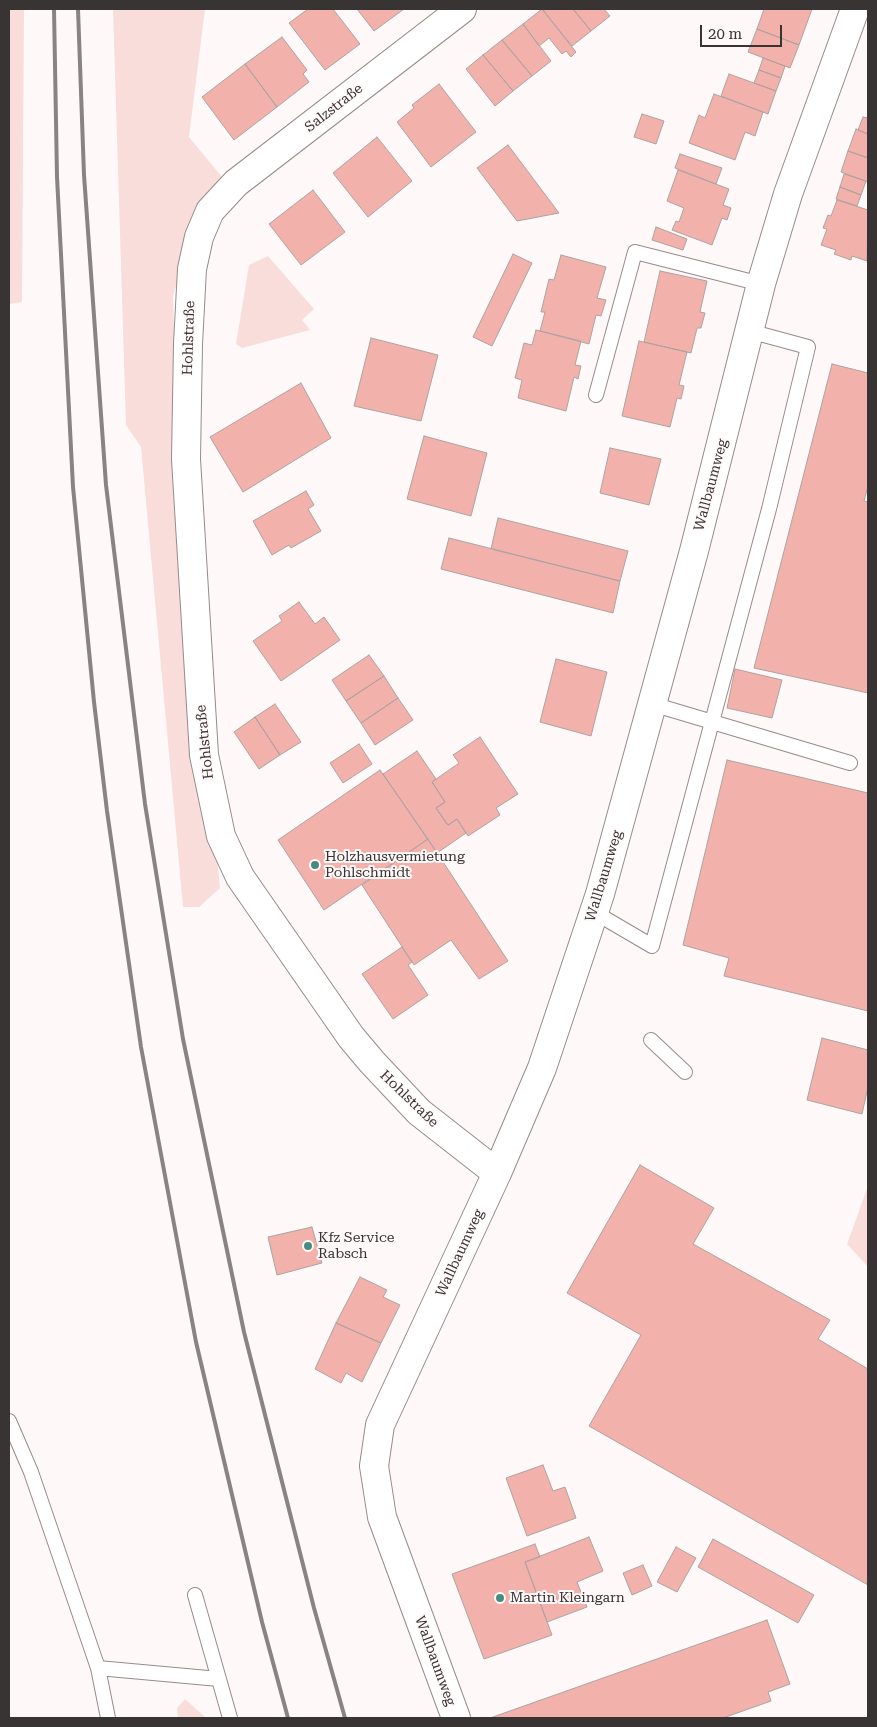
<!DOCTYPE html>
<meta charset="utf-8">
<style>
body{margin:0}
#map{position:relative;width:877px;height:1727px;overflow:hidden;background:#fef9f8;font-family:"Roboto Serif",serif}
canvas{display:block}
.frame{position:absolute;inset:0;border:10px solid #393434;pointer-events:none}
.scale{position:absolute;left:700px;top:25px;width:82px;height:22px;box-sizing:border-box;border:2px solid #393434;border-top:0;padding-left:6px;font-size:15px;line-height:18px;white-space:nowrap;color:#393434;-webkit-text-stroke:4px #fef9f8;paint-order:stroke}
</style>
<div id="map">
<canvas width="877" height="1727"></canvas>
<div class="frame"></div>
<div class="scale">20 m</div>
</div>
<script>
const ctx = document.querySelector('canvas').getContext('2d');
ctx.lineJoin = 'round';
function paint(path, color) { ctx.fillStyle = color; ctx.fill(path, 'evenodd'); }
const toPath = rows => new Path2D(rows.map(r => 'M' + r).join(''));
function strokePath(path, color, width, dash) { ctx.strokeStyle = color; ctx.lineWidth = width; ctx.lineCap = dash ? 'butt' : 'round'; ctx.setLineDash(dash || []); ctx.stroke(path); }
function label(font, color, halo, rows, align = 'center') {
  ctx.font = font + ' "Roboto Serif",serif'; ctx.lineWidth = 4; ctx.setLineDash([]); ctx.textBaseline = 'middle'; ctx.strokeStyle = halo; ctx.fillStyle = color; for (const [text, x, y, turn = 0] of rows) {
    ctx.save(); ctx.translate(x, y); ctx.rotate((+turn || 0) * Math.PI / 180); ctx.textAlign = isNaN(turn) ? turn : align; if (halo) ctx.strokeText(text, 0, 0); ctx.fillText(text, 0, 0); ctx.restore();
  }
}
paint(toPath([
 [9,9,24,9,22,302,9,304],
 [113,9,205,9,189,137,222,177,196,221,173,296,177,430,220,888,199,907,183,907,141,447,126,425],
 [268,256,314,309,302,320,310,330,242,348,236,344,249,265],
 [868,1186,868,1267,847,1244],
 [185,1699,206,1718,178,1718,177,1708]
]), '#f8ddda');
const building = toPath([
 [308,9,333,9,360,44,325,70,289,23,308,9],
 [357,9,404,9,374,31,357,9],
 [542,9,573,9,591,31,572,46,542,9],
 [542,9,576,52,571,57,566,51,562,54,549,38,539,46,523,24,542,9],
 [573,9,604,9,610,16,591,31,573,9],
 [764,9,812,9,799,45,757,29,764,9],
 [523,24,551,61,532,76,502,40,523,24],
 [757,29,799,45,790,68,748,52,757,29],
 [282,37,307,70,303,74,309,82,277,107,245,64,282,37],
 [502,40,532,76,513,91,483,55,502,40],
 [483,55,513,91,495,106,466,69,483,55],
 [763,58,785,66,781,78,759,70,763,58],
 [245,64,277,107,234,140,202,97,245,64],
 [759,70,781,78,776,91,754,83,759,70],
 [729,74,776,91,768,114,721,96,729,74],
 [439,84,476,132,431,167,397,122,414,108,412,105,439,84],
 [714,94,763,112,755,136,745,132,735,160,689,143,699,115,705,118,714,94],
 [642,114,664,121,656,144,634,137,642,114],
 [863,117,868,118,868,134,858,130,863,117],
 [856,129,868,134,868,158,848,151,856,129],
 [377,137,412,181,368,217,333,173,377,137],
 [508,145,559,213,517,221,477,168,508,145],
 [848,151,868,158,868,182,841,172,848,151],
 [680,154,722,168,716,184,675,168,680,154],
 [678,170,729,189,723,205,731,208,727,220,722,218,712,245,672,230,676,221,679,222,684,208,667,201,678,170],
 [844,174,866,181,861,195,840,187,844,174],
 [840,187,861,195,857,206,836,199,840,187],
 [313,190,345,232,301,265,269,224,313,190],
 [837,200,868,210,867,261,852,256,851,260,834,254,836,250,821,245,827,229,823,228,828,215,831,216,837,200],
 [656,227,687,239,683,250,652,240,656,227],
 [513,254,532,263,492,346,473,337,513,254],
 [561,255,606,267,597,298,606,300,601,316,596,315,589,344,540,331,545,312,541,312,549,279,554,280,561,255],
 [660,271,707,281,700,312,705,313,701,328,697,328,691,353,644,342,660,271],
 [536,330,581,341,575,365,581,366,578,379,574,377,566,411,518,398,522,380,515,378,524,343,532,345,536,330],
 [371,338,438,355,421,421,354,406,371,338],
 [639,341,687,352,679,385,684,386,681,399,677,398,670,427,622,416,639,341],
 [832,364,868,373,868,486,864,501,868,502,868,693,754,668,832,364],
 [301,383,331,438,243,492,210,437,301,383],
 [424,436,487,453,471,516,407,499,424,436],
 [610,448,661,459,649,505,600,493,610,448],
 [306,491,314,505,308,509,321,531,291,548,289,545,272,555,253,521,306,491],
 [498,518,628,551,620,581,491,549,498,518],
 [449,538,620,581,613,613,441,569,449,538],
 [299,602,315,624,324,617,340,640,281,681,253,641,282,621,279,616,299,602],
 [369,655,384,676,346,701,332,680,369,655],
 [556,659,607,672,591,736,540,722,556,659],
 [735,669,782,680,772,718,727,708,735,669],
 [384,676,398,698,361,723,346,701,384,676],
 [398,698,413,720,375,745,361,723,398,698],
 [275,704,301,742,280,755,255,717,275,704],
 [255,717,280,755,259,769,234,732,255,717],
 [480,737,518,794,496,808,500,815,468,836,457,819,448,825,436,808,445,802,432,782,459,763,453,755,480,737],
 [359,744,372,764,343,783,330,763,359,744],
 [417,751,436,779,432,782,445,802,436,808,448,825,457,819,466,833,437,853,383,774,417,751],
 [727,760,868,793,868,1011,724,976,729,958,683,945,727,760],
 [380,770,428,839,324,910,278,840,380,770],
 [428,839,508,961,479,979,451,940,414,965,362,885,428,839],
 [402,947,412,962,408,965,428,995,393,1019,362,974,402,947],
 [822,1038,868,1050,868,1087,862,1114,807,1100,822,1038],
 [640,1165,714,1208,693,1244,830,1320,818,1339,868,1369,868,1585,589,1426,641,1335,567,1293,640,1165],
 [312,1227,322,1263,277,1275,268,1237,312,1227],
 [360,1277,387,1290,383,1297,400,1305,381,1343,336,1323,360,1277],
 [336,1323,381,1343,362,1382,346,1373,341,1383,315,1369,336,1323],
 [543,1465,553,1491,565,1487,576,1518,527,1536,506,1478,543,1465],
 [589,1537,603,1571,577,1582,587,1607,547,1622,525,1562,589,1537],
 [713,1539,814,1595,798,1623,698,1567,713,1539],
 [535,1544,540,1557,525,1562,552,1635,484,1659,452,1574,535,1544],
 [676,1547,696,1558,677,1592,657,1582,676,1547],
 [643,1565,652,1586,632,1595,623,1573,643,1565],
 [767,1620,790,1684,768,1692,771,1701,723,1718,490,1718,767,1620]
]);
paint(building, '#f3b1ab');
strokePath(building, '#ada2a0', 1);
const lane = toPath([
 [596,395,635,252,761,284],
 [652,704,850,763],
 [594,912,652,946,769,509,808,347,749,331],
 [651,1040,685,1072],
 [9,1421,31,1472,98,1668,108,1718],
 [195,1595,230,1718],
 [98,1668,219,1679]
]);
const street = toPath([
 [462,9,236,183,210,211,199,237,192,269,188,344,186,459,204,755,221,836,240,877,351,1037,372,1062,419,1112,497,1173],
 [456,1718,382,1517,374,1466,380,1425,497,1173,542,1068,600,894,694,551,761,284,788,194,855,9]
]);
strokePath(lane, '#978b8a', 16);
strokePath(street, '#978b8a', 30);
strokePath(lane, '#fff', 14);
strokePath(street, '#fff', 28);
strokePath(toPath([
 [54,9,57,177,73,487,94,702,107,811,141,1047,196,1342,262,1622,288,1718],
 [78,9,84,175,106,485,145,804,183,1039,244,1332,314,1608,345,1718]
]), '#898484', 4);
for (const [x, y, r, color] of [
 [315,865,5,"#458b81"],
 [308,1246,5,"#458b81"],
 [500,1598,5,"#458b81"]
]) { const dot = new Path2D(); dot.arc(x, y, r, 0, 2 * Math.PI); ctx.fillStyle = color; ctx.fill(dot); strokePath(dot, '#fef9f8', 2); }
label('14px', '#393434', '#fef9f8', [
 ["Salzstraße",334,108,-38],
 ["Hohlstraße",189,338,-88],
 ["Wallbaumweg",711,485,-75],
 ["Hohlstraße",205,742,-96],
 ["Wallbaumweg",604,876,-73],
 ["Hohlstraße",409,1099,44],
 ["Wallbaumweg",460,1253,-65],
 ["Wallbaumweg",435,1661,70]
]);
label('14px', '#393434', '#fef9f8', [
 ["Holzhausvermietung",325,857],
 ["Pohlschmidt",325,873],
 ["Kfz Service",318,1238],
 ["Rabsch",318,1254],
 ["Martin Kleingarn",510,1598]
], 'left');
</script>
